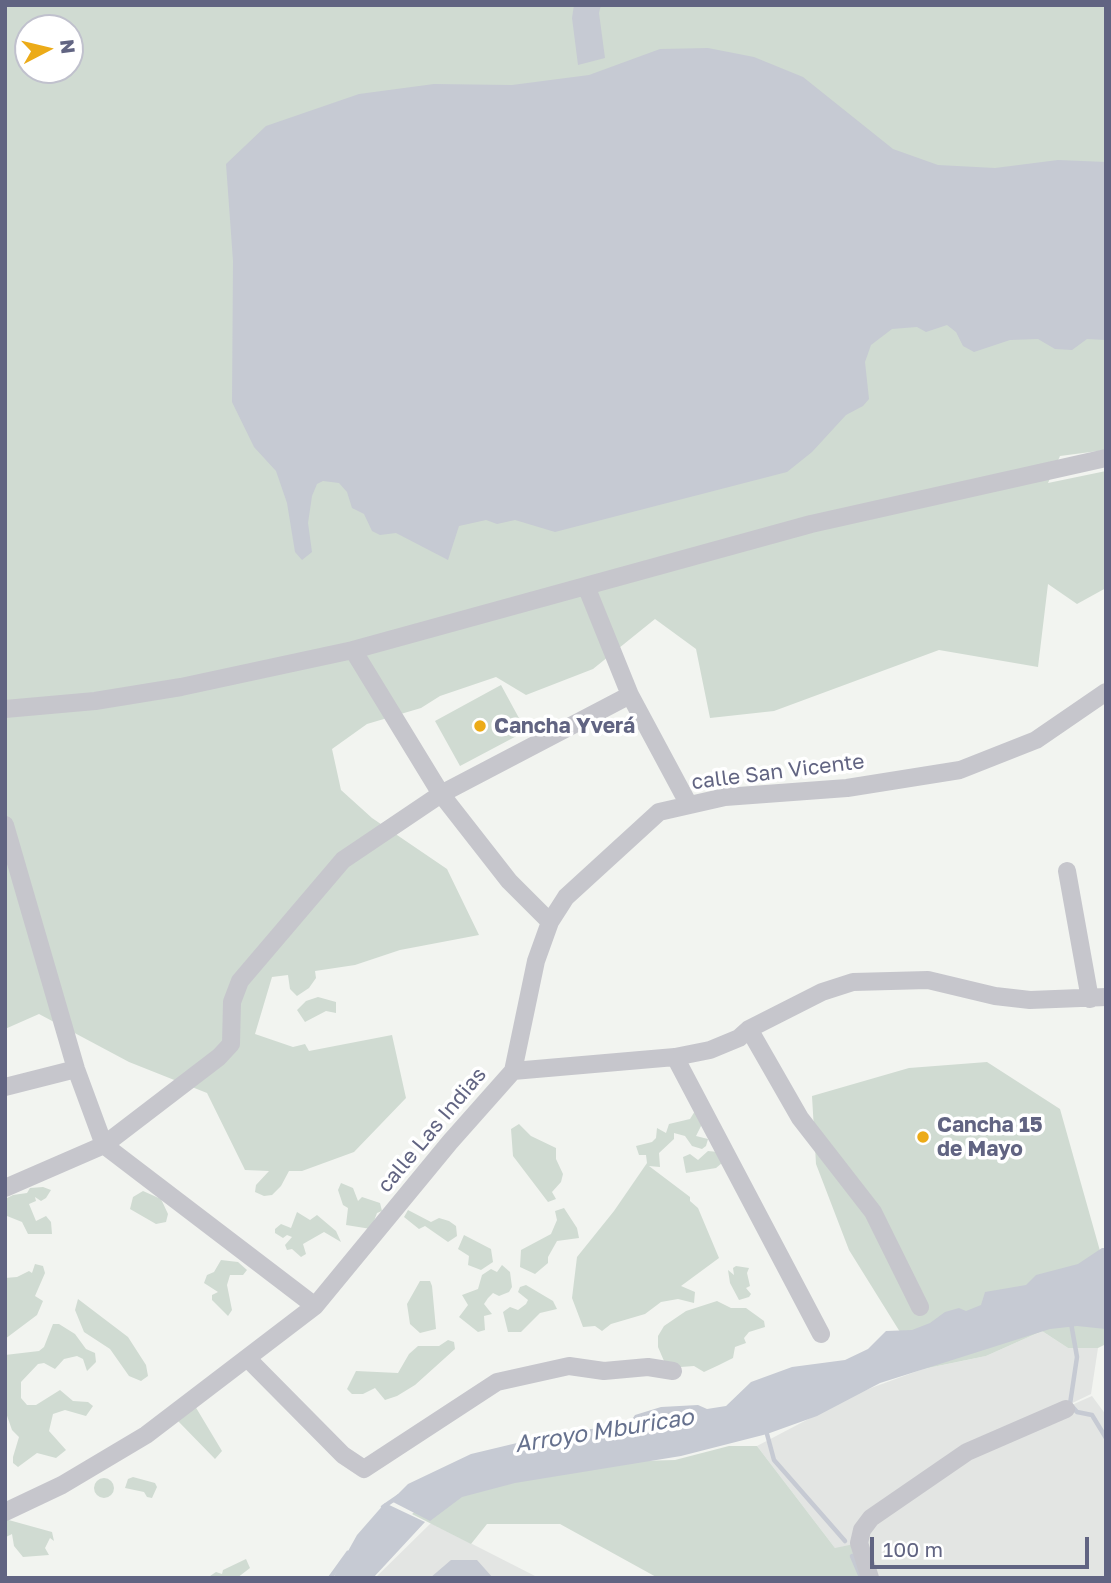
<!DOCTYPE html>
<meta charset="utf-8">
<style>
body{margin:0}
#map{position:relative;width:1111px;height:1583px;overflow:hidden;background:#f2f4f0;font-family:"Golos Text",sans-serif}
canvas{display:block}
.frame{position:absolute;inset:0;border:7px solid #616482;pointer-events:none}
.north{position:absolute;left:14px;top:14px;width:70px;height:70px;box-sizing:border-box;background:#fff;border:2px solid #c0c1cd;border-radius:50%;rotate:83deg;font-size:19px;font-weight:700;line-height:28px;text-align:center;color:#616482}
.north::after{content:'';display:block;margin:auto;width:24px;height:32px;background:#ecab18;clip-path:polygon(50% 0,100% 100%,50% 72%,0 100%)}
.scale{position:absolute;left:870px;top:1537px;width:219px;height:32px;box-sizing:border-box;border:4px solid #616482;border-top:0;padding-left:9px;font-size:21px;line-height:24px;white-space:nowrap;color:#616482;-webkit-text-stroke:5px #fff;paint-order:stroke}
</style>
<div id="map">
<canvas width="1111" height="1583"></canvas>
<div class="frame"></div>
<div class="north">N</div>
<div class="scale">100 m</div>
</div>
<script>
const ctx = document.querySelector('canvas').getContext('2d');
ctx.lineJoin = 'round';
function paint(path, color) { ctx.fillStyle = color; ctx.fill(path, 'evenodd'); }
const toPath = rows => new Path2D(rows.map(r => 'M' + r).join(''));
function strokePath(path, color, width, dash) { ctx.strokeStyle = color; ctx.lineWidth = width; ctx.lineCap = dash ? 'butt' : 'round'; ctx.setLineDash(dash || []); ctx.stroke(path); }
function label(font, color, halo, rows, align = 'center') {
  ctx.font = font + ' "Golos Text",sans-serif'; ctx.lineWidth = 7; ctx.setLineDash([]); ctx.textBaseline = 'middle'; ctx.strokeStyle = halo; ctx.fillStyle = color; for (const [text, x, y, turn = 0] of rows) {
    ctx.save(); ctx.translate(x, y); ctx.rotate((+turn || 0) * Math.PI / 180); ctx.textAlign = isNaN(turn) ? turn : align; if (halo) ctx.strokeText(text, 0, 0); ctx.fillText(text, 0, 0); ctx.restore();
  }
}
paint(toPath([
 [1042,1331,1068,1348,1098,1348,1091,1394,1031,1423,1092,1396,1106,1415,1106,1578,873,1578,835,1548,757,1446,860,1392,923,1369,986,1356],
 [431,1523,539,1578,375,1578]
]), '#e3e5e3');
paint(toPath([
 [5,5,1106,5,1106,450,1060,456,1048,483,1106,471,1106,588,1077,604,1048,584,1038,667,939,650,774,711,710,718,696,649,655,619,593,669,526,695,496,677,440,696,421,708,367,724,332,749,341,790,372,818,447,869,479,935,400,950,355,965,315,971,316,978,309,988,297,996,290,989,288,975,272,977,255,1034,293,1047,305,1044,309,1051,392,1035,406,1098,513,1156,511,1129,519,1124,531,1136,556,1148,556,1159,563,1174,561,1182,614,1211,647,1163,646,1155,639,1155,636,1146,652,1142,656,1138,657,1128,666,1133,669,1124,690,1119,695,1111,702,1124,696,1136,708,1139,706,1146,702,1149,692,1146,685,1136,674,1133,674,1139,659,1153,660,1167,649,1166,690,1197,690,1201,698,1208,719,1258,681,1286,695,1292,694,1303,678,1299,661,1302,645,1314,611,1324,602,1331,595,1326,583,1327,572,1298,577,1257,614,1211,561,1182,552,1192,556,1199,548,1202,513,1156,406,1098,354,1152,302,1171,289,1171,281,1186,272,1195,264,1196,255,1192,256,1185,269,1171,245,1170,207,1093,129,1062,39,1014,5,1029],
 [28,28,70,28,70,70,28,70],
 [501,685,526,731,460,766,435,721],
 [318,997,336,1002,336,1013,326,1011,305,1022,297,1010,306,1001],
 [987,1062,1060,1109,1102,1258,1106,1258,1106,1344,1098,1348,1068,1348,1042,1331,986,1356,923,1369,849,1250,816,1164,812,1096,909,1068],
 [708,1151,718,1152,722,1163,716,1168,686,1173,683,1157,690,1154,698,1160],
 [341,1183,353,1188,358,1201,362,1197,380,1203,382,1211,377,1213,371,1229,346,1225,348,1208,343,1205,338,1190],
 [30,1188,43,1187,51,1190,46,1198,41,1201,35,1197,36,1201,29,1204,36,1221,46,1216,51,1222,52,1234,28,1234,22,1222,7,1216,5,1199,13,1195,27,1193],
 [143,1191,161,1199,168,1214,166,1222,156,1224,130,1209,133,1197],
 [564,1208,577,1228,579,1238,557,1241,548,1257,548,1263,535,1274,520,1267,521,1250,551,1234,557,1220,555,1211],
 [408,1210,431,1222,439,1218,449,1221,456,1226,457,1236,448,1242,425,1226,419,1229,404,1217],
 [297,1212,310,1220,317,1215,336,1231,341,1242,324,1232,303,1244,306,1254,301,1257,292,1249,287,1250,285,1245,292,1237,287,1235,283,1238,275,1233,275,1229,281,1224,291,1228],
 [464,1235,491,1249,493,1262,481,1270,468,1265,469,1256,458,1249],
 [221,1260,238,1262,247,1270,243,1275,230,1275,227,1285,232,1310,228,1316,212,1300,212,1295,218,1292,204,1283,207,1275,214,1272],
 [35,1264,43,1266,45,1273,35,1296,43,1301,37,1315,5,1339,5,1278,17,1277,29,1271,32,1273],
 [502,1265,510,1272,512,1287,509,1292,499,1296,493,1293,488,1298,484,1304,492,1314,484,1316,485,1330,478,1332,459,1317,468,1305,462,1295,478,1289,482,1275,491,1269,497,1272],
 [736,1266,749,1268,747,1273,750,1286,746,1288,751,1294,749,1297,739,1300,730,1283,728,1270,734,1275,733,1268],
 [420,1281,430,1281,432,1286,436,1329,420,1333,410,1324,407,1304],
 [526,1285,553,1301,557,1309,540,1313,521,1332,508,1332,503,1312,510,1307,518,1310,526,1304,528,1300,518,1292,520,1287],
 [78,1299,128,1337,146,1365,148,1376,141,1381,129,1376,110,1349,84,1332,75,1310],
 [717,1301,731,1308,746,1308,764,1321,765,1327,749,1332,744,1338,746,1343,735,1347,733,1358,719,1365,704,1372,694,1366,667,1368,658,1347,658,1336,664,1326,686,1311],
 [53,1324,59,1324,75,1334,86,1349,95,1353,96,1362,87,1371,83,1359,77,1356,64,1359,55,1369,44,1363,38,1364,21,1382,21,1398,27,1405,36,1405,60,1390,73,1401,88,1402,93,1406,86,1416,65,1410,53,1414,49,1431,66,1450,56,1458,37,1453,18,1467,13,1463,13,1457,19,1437,12,1430,5,1410,5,1355,39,1351,44,1347],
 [448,1340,454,1342,455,1349,415,1385,397,1396,385,1400,375,1388,363,1394,352,1394,347,1389,356,1371,398,1373,409,1354,418,1346,439,1346],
 [195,1406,222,1451,215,1459,178,1421],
 [729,1446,757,1446,835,1548,859,1543,870,1578,658,1578,560,1524,487,1524,471,1544,412,1514,429,1500,602,1462,675,1460],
 [133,1477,155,1483,157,1487,152,1498,147,1497,144,1492,125,1488,128,1479],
 '94 1488a10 10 0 1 1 20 0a10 10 0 1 1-20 0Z',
 [5,1519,52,1532,54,1541,50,1538,45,1548,49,1555,23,1557,14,1546,12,1534,6,1537],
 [246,1559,250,1568,237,1578,207,1578,216,1572,222,1574,223,1570]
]), '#d0dbd2');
paint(toPath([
 [574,5,601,5,599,13,605,58,578,65,572,18],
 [708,48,754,57,803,77,893,149,938,165,995,168,1058,160,1106,162,1106,340,1087,339,1072,350,1055,349,1038,339,1010,340,974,352,963,346,956,332,947,325,926,332,917,327,892,329,871,345,865,362,869,399,863,406,846,415,812,452,787,472,555,532,515,520,497,524,486,520,459,526,448,560,396,533,380,535,372,531,364,514,352,508,347,492,339,483,323,481,317,484,312,496,308,523,312,552,302,560,295,552,287,503,276,471,254,447,232,402,233,261,226,164,266,126,359,94,434,84,512,85,589,75,660,49],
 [1102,1248,1106,1248,1106,1329,1077,1326,1050,1329,880,1383,817,1416,767,1434,681,1456,515,1483,462,1497,430,1521,391,1501,408,1484,471,1454,567,1431,603,1428,622,1434,635,1415,661,1407,698,1405,707,1409,726,1406,751,1382,792,1367,845,1360,868,1349,886,1331,912,1330,930,1323,945,1312,959,1308,966,1311,981,1305,985,1292,1026,1285,1036,1275,1078,1264],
 [385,1503,425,1522,373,1578,333,1578,357,1535],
 [451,1560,477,1560,493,1578,430,1578]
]), '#c6cad3');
strokePath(toPath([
 [1071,1323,1077,1357,1070,1404,1077,1412,1092,1415,1106,1438],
 [767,1434,774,1460,845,1541],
 [383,1507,399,1496],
 [852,1556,861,1577],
 [330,1578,348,1553]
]), '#c6cad3', 4.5);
strokePath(toPath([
 [586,586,630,695,689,805],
 [353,650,441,794,509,881,550,922],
 [5,709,95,701,181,687,353,650,811,524,1106,458],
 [5,825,76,1069,104,1145,315,1306],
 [1067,871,1090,999],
 [749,1029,800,1118,873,1212,920,1307],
 [675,1057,821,1334],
 [513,1071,536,961,550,922,566,897,659,812,725,797,847,788,960,770,1036,740,1106,692],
 [5,1087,76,1069],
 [5,1188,104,1145,219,1057,231,1044,232,1002,240,981,343,860,441,794,630,695],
 [248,1359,343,1455,364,1469,497,1382,569,1366,604,1371,648,1367,673,1371],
 [5,1512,62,1485,146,1435,315,1306,450,1142,513,1071,675,1057,710,1050,739,1038,749,1029,822,992,853,982,928,980,995,996,1030,1000,1106,997],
 [870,1578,859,1543,862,1530,871,1518,967,1452,1066,1409]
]), '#c6c6cc', 18);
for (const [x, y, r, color] of [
 [480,726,7,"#ecab18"],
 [923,1137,7,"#ecab18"]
]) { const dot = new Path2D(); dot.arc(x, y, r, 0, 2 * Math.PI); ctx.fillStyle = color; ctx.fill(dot); strokePath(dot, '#fff', 2.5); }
label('bold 21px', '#616482', '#fff', [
 ["Cancha Yverá",494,726],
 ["Cancha 15",937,1125],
 ["de Mayo",937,1149]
], 'left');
label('21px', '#616482', '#fff', [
 ["calle San Vicente",778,772,-7],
 ["calle Las Indias",432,1130,-50]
]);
label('italic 23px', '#66718e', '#fff', [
 ["Arroyo Mburicao",604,1431,-9]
]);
</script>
